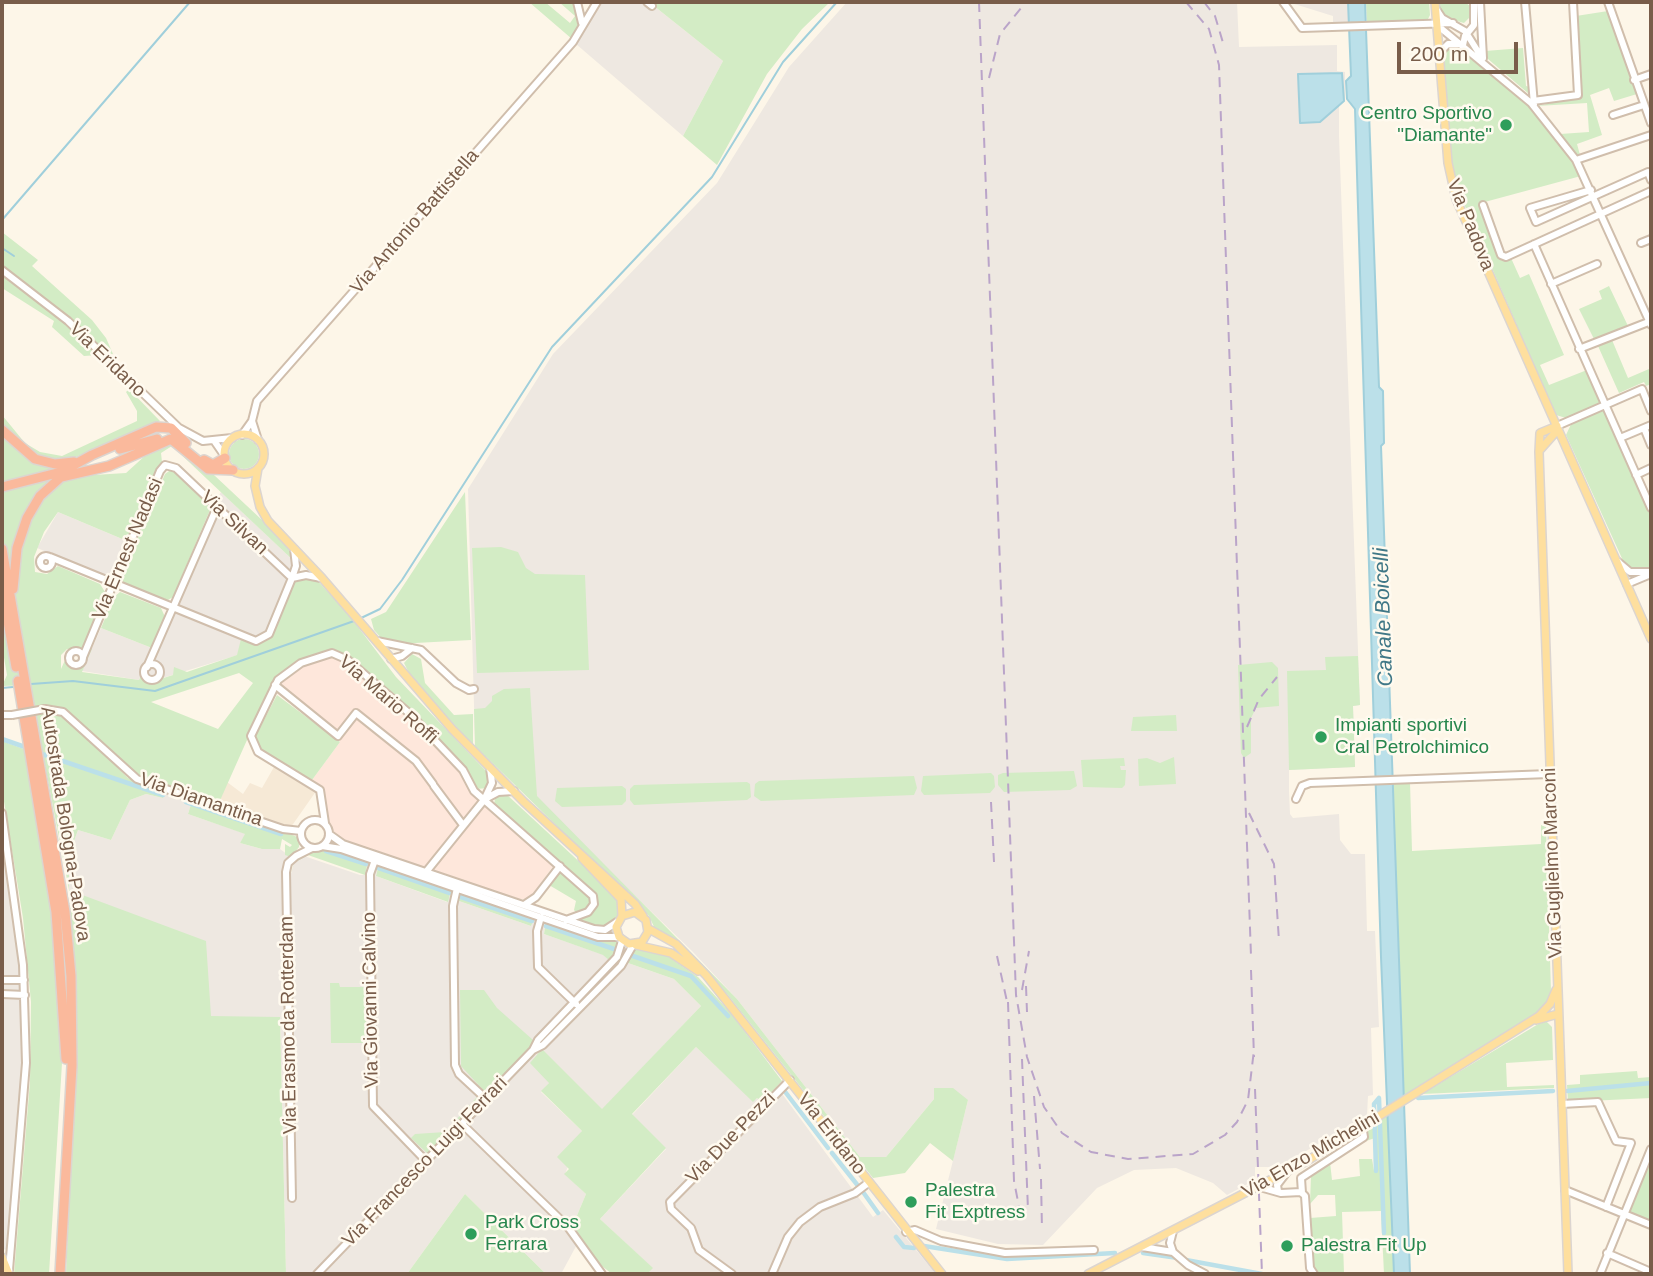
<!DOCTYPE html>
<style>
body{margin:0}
#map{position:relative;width:1653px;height:1276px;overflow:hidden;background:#fdf6e8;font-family:Helvetica,sans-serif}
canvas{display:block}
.frame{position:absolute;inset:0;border:4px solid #795d4a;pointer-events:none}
.scale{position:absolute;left:1397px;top:42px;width:121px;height:32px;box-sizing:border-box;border:4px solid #795d4a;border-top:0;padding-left:9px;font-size:21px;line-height:24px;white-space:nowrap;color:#795d4a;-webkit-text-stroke:5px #fffaef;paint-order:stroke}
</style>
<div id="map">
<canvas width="1653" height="1276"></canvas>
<div class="frame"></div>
<div class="scale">200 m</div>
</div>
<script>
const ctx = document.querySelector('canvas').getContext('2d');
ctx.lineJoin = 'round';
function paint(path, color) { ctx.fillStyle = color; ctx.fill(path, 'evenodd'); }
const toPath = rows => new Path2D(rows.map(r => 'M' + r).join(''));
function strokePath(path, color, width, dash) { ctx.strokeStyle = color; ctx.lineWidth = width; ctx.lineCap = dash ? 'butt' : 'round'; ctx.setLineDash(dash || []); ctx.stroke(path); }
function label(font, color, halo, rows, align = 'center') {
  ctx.font = font + ' Helvetica,sans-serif'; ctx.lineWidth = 5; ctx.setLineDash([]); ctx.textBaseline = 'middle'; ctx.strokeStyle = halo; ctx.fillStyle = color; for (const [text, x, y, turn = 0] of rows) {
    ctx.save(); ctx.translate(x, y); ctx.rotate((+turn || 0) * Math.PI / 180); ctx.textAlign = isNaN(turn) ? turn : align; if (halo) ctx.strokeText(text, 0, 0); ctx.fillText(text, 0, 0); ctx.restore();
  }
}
paint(toPath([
 [278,760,319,787,291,827,218,805,227,782,243,794,250,783,262,788]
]), '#f6e9d6');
paint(toPath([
 [337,652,416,716,473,786,557,861,529,899,519,899,344,840,333,831,325,813,326,798,312,780,340,742,270,688,298,663]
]), '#fee7db');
paint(toPath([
 [602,2,649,2,723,61,683,136,576,44,585,31,586,21],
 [847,2,1237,2,1239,47,1337,45,1337,71,1345,72,1345,101,1339,106,1339,136,1360,705,1353,706,1355,767,1289,770,1289,791,1290,814,1293,818,1339,814,1340,840,1351,854,1365,854,1367,931,1375,931,1379,1027,1371,1028,1373,1095,1368,1096,1367,1115,1279,1167,1255,1167,1255,1180,1227,1195,1213,1183,1176,1168,1134,1170,1097,1188,1043,1245,998,1244,936,1229,968,1100,934,1099,886,1157,860,1157,737,999,692,951,475,741,468,489,553,354,717,183,789,67],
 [1288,2,1348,2,1350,22,1333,23,1333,16],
 [221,492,296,563,297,580,291,586,271,636,258,644,243,642,238,655,156,680,147,680,142,673,139,680,82,671,101,628,152,648,210,510],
 [58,512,127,541,111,578,37,548],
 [165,791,192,801,188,814,246,834,240,843,262,849,280,849,295,860,289,870,290,877,294,863,304,856,360,875,365,875,368,861,379,864,376,876,447,902,451,889,461,892,459,901,531,926,535,917,546,921,544,934,604,955,610,961,628,963,674,979,701,1006,602,1110,542,1050,549,1083,541,1092,582,1131,565,1174,586,1194,573,1225,581,1237,561,1274,546,1274,465,1194,407,1274,286,1274,280,1017,211,1017,69,890,69,855,78,830,111,840,130,800,146,794,163,798],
 [2,841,22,987,23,1061,8,1250,2,1249],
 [696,1047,753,1101,757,1098,762,1102,777,1087,873,1217,883,1210,936,1274,647,1274,652,1268,600,1219,666,1149,632,1115]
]), '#eee8e1');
paint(toPath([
 [529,2,545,2,570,23,575,16,559,2,574,2,580,20,572,39],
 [649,2,830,2,802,29,767,74,717,165,683,136,723,61],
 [1366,2,1429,2,1430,15,1427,21,1367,24],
 [1439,2,1465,2,1471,7,1472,15,1464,23,1446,18,1441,13],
 [1608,11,1637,94,1614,101,1609,88,1590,95,1602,135,1577,144,1580,155,1576,157,1560,134,1589,132,1587,103,1537,106,1582,97,1576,16],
 [1447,46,1461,46,1534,110,1573,159,1581,176,1481,203,1502,261,1511,258,1520,278,1529,274,1564,355,1540,365,1549,385,1587,370,1602,402,1566,418,1556,415,1457,188,1452,167,1443,49],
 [1523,48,1526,86,1530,87,1529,94,1488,59,1485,51],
 [2,232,38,260,32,266,92,320,106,338,113,354,84,356,52,327,54,321,2,288],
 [1609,286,1628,326,1594,339,1579,309,1602,299,1599,291],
 [1612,340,1628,378,1649,369,1651,384,1646,386,1644,382,1619,393,1598,346],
 [129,389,160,421,71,459,77,476,126,473,158,444,168,441,203,470,214,475,262,520,293,553,296,563,172,446,161,453,162,462,127,541,58,512,44,532,34,557,35,572,47,574,58,566,100,584,105,592,82,649,67,649,61,655,61,669,66,658,70,665,79,666,89,648,92,649,82,672,139,680,143,672,147,680,154,681,173,675,174,667,187,672,237,655,241,639,258,644,271,636,294,582,306,577,316,579,349,615,396,677,486,771,490,779,488,788,476,789,469,777,352,661,330,651,272,684,218,805,138,777,65,709,51,705,33,707,30,685,2,686,7,675,2,646,2,415,25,443,40,452,62,456,137,421,137,411,126,392],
 [239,673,253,683,218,729,151,702],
 [1605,407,1651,511,1651,570,1635,571,1625,565,1566,435,1572,422],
 '229 454a15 15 0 1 1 30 0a15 15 0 1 1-30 0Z',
 [172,469,208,503,210,510,173,597,168,600,124,584,121,576,165,474],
 [465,492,471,640,397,644,383,640,374,630,371,619,386,612],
 [501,547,518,552,526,568,535,574,585,575,589,670,477,673,472,548],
 [120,592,161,608,165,617,152,648,101,628,114,597],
 [412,654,421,659,425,683,454,715,473,714,473,745,411,677,404,663],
 [1358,656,1360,705,1353,706,1355,767,1289,770,1287,671,1326,670,1325,657],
 [1272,662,1278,668,1279,706,1256,708,1251,718,1251,753,1244,758,1241,753,1238,665],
 [530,688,537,796,737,999,860,1157,886,1157,934,1099,934,1088,953,1088,968,1100,953,1161,930,1143,905,1173,873,1178,727,994,675,939,656,931,649,916,475,746,474,709,485,708,492,701,492,696,504,689],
 [277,695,340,742,312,780,261,750,256,743,255,737],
 [45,712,59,712,69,719,128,778,165,791,163,798,146,794,130,800,111,840,78,830,69,855,69,890,206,941,211,1016,280,1017,286,1274,66,1274,77,1022,69,890,35,713],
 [1176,715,1177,731,1131,731,1133,717],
 [2,741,24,749,50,897,62,1063,49,1274,14,1274,30,1082,31,1002,23,918,2,789],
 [1174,757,1176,784,1139,786,1138,759,1147,758,1160,763],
 [1124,758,1125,766,1120,766,1121,770,1126,770,1125,785,1122,788,1083,787,1081,760],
 [1074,771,1077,786,1070,790,1004,792,998,785,998,775,1003,773],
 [991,773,994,776,995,787,990,793,924,795,921,791,923,776],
 [914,776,917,788,914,795,761,801,754,796,755,784,759,781],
 [747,782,750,784,751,797,747,800,634,805,630,800,630,789,634,785],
 [1410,782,1412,851,1541,844,1541,825,1546,827,1551,992,1550,1000,1537,1013,1404,1096,1392,783],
 [622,786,626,789,626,801,622,805,562,807,555,801,557,788],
 [505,793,612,892,619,902,620,911,615,920,605,927,577,921,586,916,596,900,494,807,495,797],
 [192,801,295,836,299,838,299,847,291,857,285,855,285,844,290,847,292,845,282,839,280,849,262,849,240,843,245,834,188,814],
 [325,847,368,861,365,875,308,855,294,863,290,878,295,860,307,851],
 [379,864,451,889,448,902,376,876],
 [558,873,565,873,591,896,592,902,582,914,578,915,574,910,576,901,549,885],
 [461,892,535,917,531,926,459,901],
 [546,921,602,940,617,941,618,948,610,961,603,955,544,934],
 [639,948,663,953,698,977,730,1012,782,1081,762,1102,757,1098,753,1102,696,1047,632,1114,666,1148,600,1219,653,1268,647,1274,612,1274,597,1262,573,1225,586,1194,564,1174,569,1169,557,1157,582,1131,541,1091,549,1083,530,1063,542,1049,602,1109,701,1006,674,979,628,963,632,951],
 [330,983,339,983,340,987,366,987,366,1043,331,1043],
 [460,990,484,990,497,1008,533,1040,530,1048,486,1093,461,1066],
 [1545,1020,1552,1027,1553,1060,1506,1063,1507,1087,1554,1085,1554,1088,1422,1094],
 [1637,1071,1638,1078,1651,1077,1651,1098,1568,1102,1567,1085,1580,1084,1580,1075],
 [477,1097,480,1100,428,1154,411,1138,415,1134,445,1132],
 [1389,1115,1394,1274,1384,1274,1381,1211,1342,1212,1344,1273,1316,1272,1313,1268,1310,1218,1336,1216,1335,1195,1318,1195,1310,1204,1311,1175,1330,1162,1332,1180,1360,1176,1359,1159,1372,1159,1374,1171,1378,1171,1375,1138,1366,1141,1365,1130],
 [1650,1159,1651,1160,1651,1221,1629,1211],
 [465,1194,546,1274,548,1274,407,1274]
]), '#d3ecc5');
const water = toPath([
 [1348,2,1365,2,1379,387,1383,391,1384,443,1381,446,1410,1274,1394,1274,1381,957,1355,109,1347,99,1346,81,1351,76,1348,2],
 [1342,73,1344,101,1320,122,1300,123,1298,74,1342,73]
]);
paint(water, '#bbe0e9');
strokePath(water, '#a0cfdb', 2);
strokePath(toPath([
 [2,220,190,2],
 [2,248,14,256],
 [359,619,380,609,402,580,552,347,712,177,783,62,837,2],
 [31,684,73,681,155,691,354,621],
 [2,688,13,687]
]), '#a0cfdb', 2);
strokePath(toPath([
 [2,739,25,747],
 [42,754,163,795],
 [186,802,281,834],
 [326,851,366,864],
 [378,868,449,893],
 [461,897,532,921],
 [546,926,617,950],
 [630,955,691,976,728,1016],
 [783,1089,828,1148],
 [1567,1091,1651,1083],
 [1418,1098,1553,1091],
 [832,1153,859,1187],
 [1376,1171,1374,1104,1379,1098,1384,1233],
 [863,1192,878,1213],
 [896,1237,904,1247,914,1248],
 [924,1246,1007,1259,1115,1253],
 [1143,1253,1178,1258],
 [1186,1260,1262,1274]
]), '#bbe0e9', 4.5);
const minor = toPath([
 [577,2,582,23],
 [647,2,652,6],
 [1283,2,1302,28,1453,23],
 [1480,2,1483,58],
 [1525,2,1534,104],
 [1608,2,1651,123],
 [1436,9,1442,18,1465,31,1482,58],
 [1437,25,1531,103,1576,160,1651,325],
 [1463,45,1465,36,1474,25,1474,2],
 [1439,53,1448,44,1461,44],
 [1634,80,1651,74],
 [1533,101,1578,95,1573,2],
 [1613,115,1644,105],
 [1576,160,1651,135],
 [1591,190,1530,208,1536,222,1648,172,1651,180],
 [1483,205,1501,255,1506,257,1651,191],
 [1641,243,1651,239],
 [1534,244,1651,508],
 [2,270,68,321,179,428,203,441,232,438],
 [1551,284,1597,264],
 [1579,349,1651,321],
 [1557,426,1642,389,1651,411],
 [1644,428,1651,445],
 [242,435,252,421],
 [1620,438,1651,425],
 [258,440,252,421,257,401,573,42,597,2],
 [215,442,224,455],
 [1636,475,1651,468],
 '40 562a6 6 0 1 1 12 0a6 6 0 1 1-12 0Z',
 [50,557,256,641,269,634,292,578,296,566,294,549],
 [1617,561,1630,572,1651,572],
 [292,578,306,575,321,578],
 [1627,584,1651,574],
 [377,641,421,650,456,683,469,690,474,689],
 '69 658a7 7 0 1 1 14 0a7 7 0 1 1-14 0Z',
 [83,657,160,471,165,465,176,468,292,578],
 [391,659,402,656,412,648],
 '144 672a8 8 0 1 1 16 0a8 8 0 1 1-16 0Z',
 [147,667,217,507],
 [275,685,338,736,356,713,416,761,433,784],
 [45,709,63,712,137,779,283,829,301,831],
 [2,715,12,715],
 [434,786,463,825],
 [485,799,498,792,514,791],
 [1296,799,1302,786,1310,783,1549,774],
 [2,813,23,965,26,1063,9,1270],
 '301 834a14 14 0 1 1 28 0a14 14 0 1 1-28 0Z',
 [325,823,320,790,258,752,251,736,278,680,301,663,332,653,348,660,410,714,463,770,474,791,593,896,594,904,588,912,566,920],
 [329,834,343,844,594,929,605,930,617,922],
 [322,846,341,849,598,937,619,937],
 [375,860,370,874,373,1106,426,1161],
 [426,872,484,800,492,783,490,768],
 [457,888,453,906,455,1065,459,1074,486,1099],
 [524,905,536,897,560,866],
 [541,917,537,931,538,967,576,1004],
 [2,980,24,980],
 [2,994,25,995],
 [533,1050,538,1040,617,957,622,941],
 [1562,1104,1598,1102,1616,1141,1631,1143,1606,1207],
 [462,1124,568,1227,602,1274],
 [1260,1187,1281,1193,1301,1192,1305,1196,1310,1268,1314,1274],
 [1565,1190,1651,1225],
 [1278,1191,1277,1185,1287,1172],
 [1302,1193,1301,1178,1364,1137,1363,1131],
 [292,1198,286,872,288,863,296,856,312,848],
 [1173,1231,1170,1243,1173,1252],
 [906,1232,915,1230,941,1241,1005,1253,1094,1250],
 [1142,1247,1173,1252,1188,1265,1205,1274],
 [1607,1253,1651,1272],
 [317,1274,533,1050,543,1045,621,966,633,945],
 [732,1274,699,1250,691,1228,671,1209,670,1202,790,1080],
 [772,1274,788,1237,800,1222,820,1207,855,1193,868,1183],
 [1600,1274,1651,1149]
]);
const major = toPath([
 [1435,2,1448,163,1456,199,1651,639],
 [1557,426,1540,433,1539,452,1568,1274],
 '224 454a20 20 0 1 1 40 0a20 20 0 1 1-40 0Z',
 [1539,451,1555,433,1557,426],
 [258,468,255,486,260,507,268,521,322,578,452,729,524,802,635,904,643,916],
 [582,858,621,899,622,916,616,927,619,937,629,944,642,942,648,932,646,920,635,912,622,916],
 [649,929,676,944,706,975,942,1274],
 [636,945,671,953,698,971],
 [1536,1020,1558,1014],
 [2,1257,9,1274],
 [1088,1274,1307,1161,1539,1016,1550,1004,1556,990]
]);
const highway = toPath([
 [2,430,35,459,55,464,74,462],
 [120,449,157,439],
 [204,460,213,465,225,458],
 [61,472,92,455,156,427,171,428,186,443],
 [2,487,61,472],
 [2,549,65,912,71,976,72,1066,60,1274],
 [2,587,16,667],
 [13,589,17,548,27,518,40,496,61,477,109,466,171,439,208,469,233,470],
 [18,681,56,912,66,1059]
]);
strokePath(minor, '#d0beac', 10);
strokePath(major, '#dcd5d0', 10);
strokePath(highway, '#dcd5d0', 12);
strokePath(minor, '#fff', 6);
strokePath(major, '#fedf9e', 7);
strokePath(highway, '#fab99c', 9);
strokePath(toPath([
 [979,2,1016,995,1027,1057,1044,1107,1062,1133,1091,1152,1128,1159,1193,1154,1225,1135,1237,1122,1248,1100,1254,1050],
 [1186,2,1209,29,1219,65,1251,956],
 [1204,2,1215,16,1224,46],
 [989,78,1000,34,1026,2],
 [1247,727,1259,699,1277,677],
 [991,802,994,862],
 [1249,813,1274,864,1279,941],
 [997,956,1008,1006],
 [1251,970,1254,1057],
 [1026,986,1027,1012],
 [1022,990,1029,951],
 [1008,1002,1014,1181,1022,1222],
 [1022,1059,1028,1210],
 [1255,1089,1262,1274],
 [1034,1096,1040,1169],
 [1041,1179,1042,1230]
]), '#baa4c9', 2, [10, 7]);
const minorBridge = toPath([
 [12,715,45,709]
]);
strokePath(minorBridge, '#d0beac', 10, []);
strokePath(minorBridge, '#fff', 6);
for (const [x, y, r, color] of [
 [1506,125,7,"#2e9e5b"],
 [1321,737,7,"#2e9e5b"],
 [911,1202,7,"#2e9e5b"],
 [471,1234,7,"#2e9e5b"],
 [1287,1246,7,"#2e9e5b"]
]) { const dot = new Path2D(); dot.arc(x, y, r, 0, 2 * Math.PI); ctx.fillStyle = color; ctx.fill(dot); strokePath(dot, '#fffaef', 2.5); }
label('19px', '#27864d', '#fffaef', [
 ["Centro Sportivo",1492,114,"right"],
 ["\"Diamante\"",1492,136,"right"],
 ["Impianti sportivi",1335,726],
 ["Cral Petrolchimico",1335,748],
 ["Palestra",925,1191],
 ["Fit Exptress",925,1213],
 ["Park Cross",485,1223],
 ["Ferrara",485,1245],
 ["Palestra Fit Up",1301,1246]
], 'left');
label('19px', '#795d4a', '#fffaef', [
 ["Via Antonio Battistella",415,222,-49],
 ["Via Padova",1470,225,68],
 ["Via Eridano",107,360,44],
 ["Via Silvan",234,523,43],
 ["Via Ernest Nadasi",128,549,-67],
 ["Via Mario Roffi",388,700,41],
 ["Via Diamantina",201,800,19],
 ["Autostrada Bologna-Padova",65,824,81],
 ["Via Guglielmo Marconi",1553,863,-92],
 ["Via Giovanni Calvino",371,1000,-91],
 ["Via Erasmo da Rotterdam",289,1025,-91],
 ["Via Eridano",831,1134,52],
 ["Via Due Pezzi",731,1138,-46],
 ["Via Enzo Michelini",1311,1155,-30],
 ["Via Francesco Luigi Ferrari",425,1162,-46]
]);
label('italic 21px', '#3f7786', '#fffaef', [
 ["Canale Boicelli",1384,617,-92]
]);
</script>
